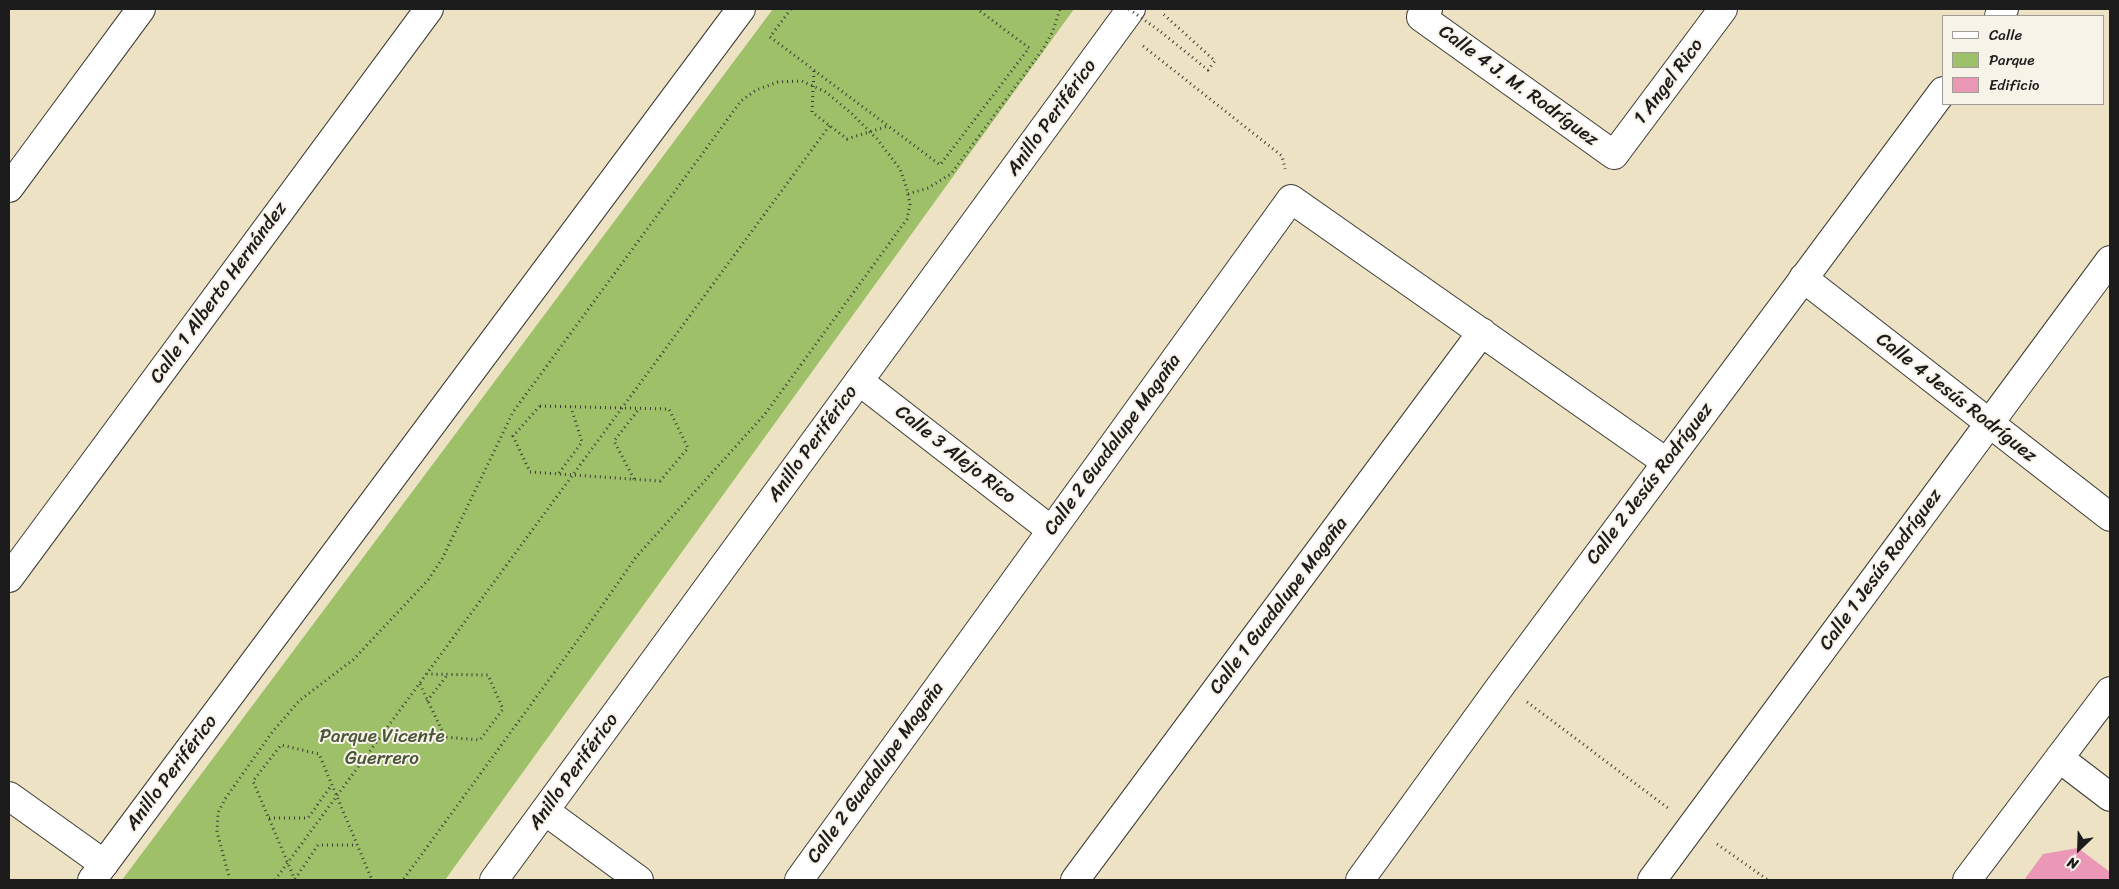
<!DOCTYPE html>
<meta charset="utf-8">
<style>
body{margin:0}
#map{position:relative;width:2119px;height:889px;overflow:hidden;background:#ede2c3;font-family:Sriracha,sans-serif}
canvas{display:block}
.frame{position:absolute;inset:0;border:10px solid #1c1c1c;pointer-events:none}
.legend{position:absolute;left:1942px;top:15px;width:162px;height:90px;box-sizing:border-box;background:#f7f3e8;border:1px solid #9f9d96;margin:0;padding:6px 9px;list-style:none;font-size:15px;color:#1c1c1c}
.legend li{display:flex;align-items:center;gap:10px;height:25px}
.legend b{width:25px;border:1px solid #9f9d96}
.north{position:absolute;left:2054px;top:824px;width:50px;height:50px;-webkit-text-stroke:4px #f7f3e8;paint-order:stroke;rotate:204deg;font-size:14px;font-weight:700;line-height:20px;text-align:center;color:#1c1c1c}
.north::after{content:'';display:block;margin:auto;width:18px;height:22px;background:#1c1c1c;clip-path:polygon(50% 0,100% 100%,50% 72%,0 100%)}
</style>
<div id="map">
<canvas width="2119" height="889"></canvas>
<div class="frame"></div>
<ul class="legend">
<li><b style="height:6px;background:#fff"></b>Calle</li>
<li><b style="height:14px;background:#9ec069"></b>Parque</li>
<li><b style="height:14px;background:#ea98b6"></b>Edificio</li>
</ul>
<div class="north">N</div>
</div>
<script>
const ctx = document.querySelector('canvas').getContext('2d');
ctx.lineJoin = 'round';
function paint(path, color) { ctx.fillStyle = color; ctx.fill(path, 'evenodd'); }
const toPath = rows => new Path2D(rows.map(r => 'M' + r).join(''));
function strokePath(path, color, width, dash) { ctx.strokeStyle = color; ctx.lineWidth = width; ctx.lineCap = dash ? 'butt' : 'round'; ctx.setLineDash(dash || []); ctx.stroke(path); }
function label(font, color, halo, rows, align = 'center') {
  ctx.font = font + ' Sriracha,sans-serif'; ctx.lineWidth = 4; ctx.setLineDash([]); ctx.textBaseline = 'middle'; ctx.strokeStyle = halo; ctx.fillStyle = color; for (const [text, x, y, turn = 0] of rows) {
    ctx.save(); ctx.translate(x, y); ctx.rotate((+turn || 0) * Math.PI / 180); ctx.textAlign = isNaN(turn) ? turn : align; if (halo) ctx.strokeText(text, 0, 0); ctx.fillText(text, 0, 0); ctx.restore();
  }
}
paint(toPath([
 [773,9,1074,9,445,880,122,880]
]), '#9ec069');
paint(toPath([
 [2078,848,2110,872,2110,880,2024,880,2043,854]
]), '#ea98b6');
const minor = toPath([
 [1428,9,1421,17,1614,155,1723,9],
 [1999,16,2004,9],
 [9,188,141,9],
 [1803,278,2110,517],
 [859,381,1051,530],
 [9,578,429,9],
 [2059,758,2110,797],
 [9,796,104,864],
 [545,811,639,880],
 [799,880,1291,199,1666,462],
 [1075,880,1482,332],
 [1360,880,1502,684,1943,91],
 [1652,880,2110,260],
 [1967,880,2110,691]
]);
const major = toPath([
 [92,880,741,9],
 [494,880,1131,9]
]);
strokePath(minor, '#3b3a35', 30);
strokePath(major, '#3b3a35', 30);
strokePath(toPath([
 [791,9,770,37,940,165,1029,48,977,9],
 [1161,32,1208,70,1215,61,1161,12],
 [1143,46,1282,156,1285,169],
 [814,71,812,112,847,139,888,126],
 [908,194,928,188,951,174,1043,49,1053,31,1060,9],
 [540,406,669,409,688,448,660,481,530,472,513,436,540,406],
 [559,473,582,442,571,407],
 [634,479,614,441,639,409],
 [420,684,445,737,480,740,503,709,488,675,427,674],
 [427,701,448,674],
 [1527,702,1668,808],
 [269,818,308,818,331,786],
 [1717,844,1768,880],
 [295,879,318,845,357,845],
 [230,880,217,832,218,813,225,799,273,731,300,700,353,660,428,580,442,559,513,412,741,101,756,90,778,82,802,81,826,92,852,114,877,139,900,169,906,186,910,204,907,219,765,414,636,557,583,633,403,880],
 [275,880,830,125],
 [295,880,253,781,281,745,319,754,372,880]
]), '#3b3a35', 3, [1, 4]);
strokePath(minor, '#fff', 28);
strokePath(major, '#fff', 28);
strokePath(toPath([
 [1129,9,1161,32]
]), '#3b3a35', 3, [1, 4]);
label('19px', '#1c1c1c', '#f7f3e8', [
 ["1 Angel Rico",1669,82,-53],
 ["Calle 4 J. M. Rodríguez",1518,86,36],
 ["Anillo Periférico",1052,118,-54],
 ["Calle 1 Alberto Hernández",219,293,-54],
 ["Calle 4 Jesús Rodríguez",1956,398,38],
 ["Anillo Periférico",813,444,-54],
 ["Calle 2 Guadalupe Magaña",1113,445,-54],
 ["Calle 3 Alejo Rico",955,455,38],
 ["Calle 2 Jesús Rodríguez",1650,484,-53],
 ["Calle 1 Jesús Rodríguez",1881,570,-54],
 ["Calle 1 Guadalupe Magaña",1279,606,-53],
 ["Anillo Periférico",574,772,-54],
 ["Anillo Periférico",172,773,-53],
 ["Calle 2 Guadalupe Magaña",876,773,-54]
]);
label('19px', '#4a5537', '#f7f3e8', [
 ["Parque Vicente",382,737],
 ["Guerrero",382,759]
]);
</script>
